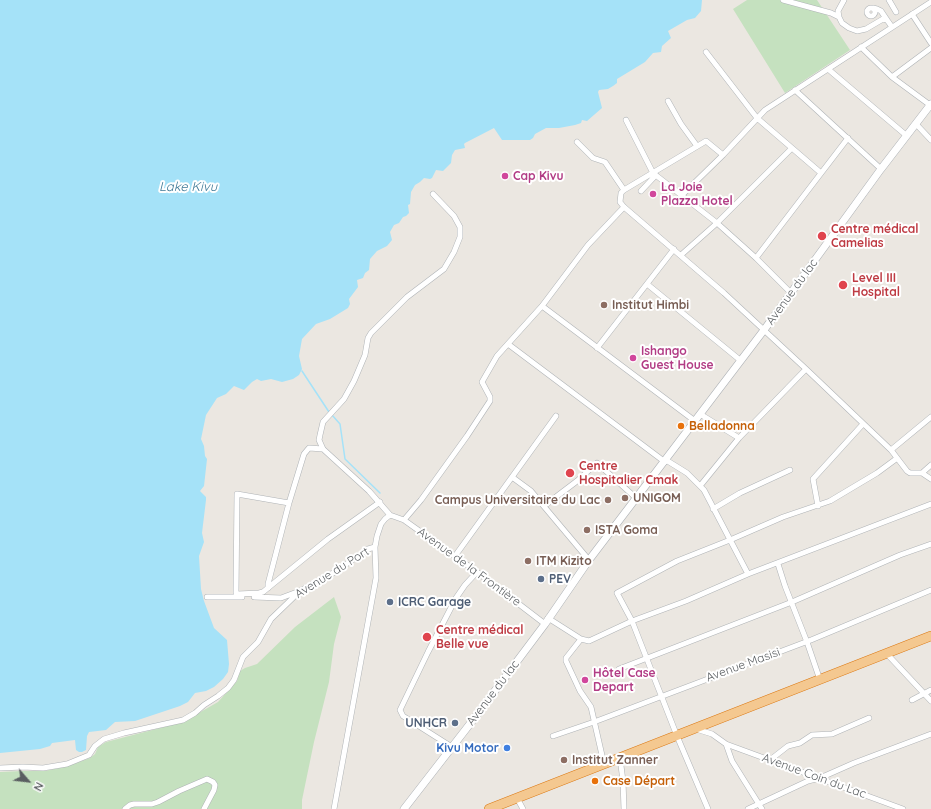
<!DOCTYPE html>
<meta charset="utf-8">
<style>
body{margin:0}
#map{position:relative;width:931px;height:809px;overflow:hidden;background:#ebe7e1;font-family:Quicksand,sans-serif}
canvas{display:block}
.north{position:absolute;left:8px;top:761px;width:40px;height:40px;-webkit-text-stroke:3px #fff;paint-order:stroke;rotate:118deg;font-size:11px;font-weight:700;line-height:16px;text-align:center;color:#5a5e61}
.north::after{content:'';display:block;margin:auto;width:14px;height:18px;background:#5a5e61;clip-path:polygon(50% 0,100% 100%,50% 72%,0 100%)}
</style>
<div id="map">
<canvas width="931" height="809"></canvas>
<div class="north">N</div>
</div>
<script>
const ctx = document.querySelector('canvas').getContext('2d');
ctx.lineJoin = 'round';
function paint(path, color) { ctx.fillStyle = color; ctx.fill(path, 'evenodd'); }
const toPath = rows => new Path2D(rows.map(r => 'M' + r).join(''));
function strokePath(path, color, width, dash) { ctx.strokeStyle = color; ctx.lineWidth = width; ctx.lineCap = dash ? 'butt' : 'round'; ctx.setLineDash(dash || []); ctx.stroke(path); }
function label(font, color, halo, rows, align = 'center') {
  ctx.font = font + ' Quicksand,sans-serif'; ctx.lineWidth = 4; ctx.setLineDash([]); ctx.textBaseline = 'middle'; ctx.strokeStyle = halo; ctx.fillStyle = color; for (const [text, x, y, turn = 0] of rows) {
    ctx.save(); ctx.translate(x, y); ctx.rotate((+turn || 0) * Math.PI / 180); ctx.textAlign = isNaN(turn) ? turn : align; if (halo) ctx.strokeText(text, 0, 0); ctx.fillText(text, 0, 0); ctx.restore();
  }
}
paint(toPath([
 [747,0,817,0,850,50,785,93,733,9],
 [334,597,341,617,334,644,329,682,314,742,302,800,302,809,0,809,0,772,22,771,45,771,68,766,90,758,95,754,98,747,106,742,183,722,218,702,237,681,240,671,245,668,257,664,295,627]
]), '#c5e1bf');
paint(toPath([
 [0,0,702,0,701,11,695,18,687,20,668,31,671,38,662,46,661,52,653,53,645,62,617,79,617,83,613,86,608,89,599,90,598,92,602,108,587,121,582,120,581,123,575,125,559,128,546,128,535,134,533,138,530,140,502,140,494,128,465,143,464,144,465,148,455,150,452,155,451,163,443,171,436,170,432,178,430,179,424,178,420,182,415,185,411,192,410,204,408,205,409,213,406,216,403,217,399,223,394,225,390,232,392,240,387,246,377,251,370,259,369,270,365,273,363,278,357,280,358,287,349,299,350,304,348,308,330,319,316,324,302,339,299,356,302,369,299,375,293,379,282,382,271,379,261,381,257,379,252,382,244,390,234,386,226,394,217,398,206,415,201,439,204,446,205,456,207,459,204,486,200,491,206,497,206,500,202,533,204,542,199,556,201,589,204,601,214,628,227,640,229,664,228,672,223,679,214,687,206,691,195,693,188,702,180,706,135,721,115,722,106,730,89,732,87,736,86,750,82,752,79,752,76,750,75,740,52,743,50,746,40,749,0,753]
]), '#a5e2f8');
strokePath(toPath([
 [302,371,329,412],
 [332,415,340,424,345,459,380,493]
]), '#a5e2f8', 1.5);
const street = toPath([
 [783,0,831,13,839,17,842,23,849,28,857,31,866,29,883,19,887,20,892,27],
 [889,0,896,12],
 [873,8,877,9,881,11,887,20],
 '867 12a4 4 0 1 1 8 0a4 4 0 1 1-8 0Z',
 [912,14,931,43],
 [839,17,838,11,844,0],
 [861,47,892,77,930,105],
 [706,52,757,118,821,173],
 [828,69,907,136],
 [892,77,931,48],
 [795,90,881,169],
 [668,101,681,124,697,146],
 [626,120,653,173,717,223,756,258,791,293],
 [916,124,931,140],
 [577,142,593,158,605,162,624,190],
 [723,155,706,141,624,190,621,193,620,202,624,207,724,293,806,369,891,450,907,471,910,473,922,473,931,479],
 [641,191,656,175],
 [682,195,723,155,765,110,931,2],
 [681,255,717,223,792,148],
 [756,258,848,138],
 [647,284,740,360],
 [542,306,695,421],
 [508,344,665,462],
 [597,348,674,249],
 [700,414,739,438],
 [891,450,931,417],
 [666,460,687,473,704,490,748,574],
 [922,473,931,465],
 [512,477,531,491,589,560],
 [700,486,739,438,806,369],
 [289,503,237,494,236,593,238,594,259,593,263,592,328,539,380,502],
 [544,506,577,481,597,463,636,498],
 [818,506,813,479,863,424],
 [713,509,740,493,790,470],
 [390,515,369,491,323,449,319,440,320,435,323,422,344,399,354,381,365,355,368,338,371,333,407,297,444,269,454,252,460,237,460,227,454,216,433,194],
 [390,515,404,520,477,572,545,624],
 [404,520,421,500,467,436,490,401,490,397,482,382,497,356,542,306,588,245,624,207],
 [455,556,556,416],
 [778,564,785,586,807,642,820,680],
 [268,588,268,584,289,503,304,454,309,448,323,449],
 [207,597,242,597],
 [254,597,281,598,297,592],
 [548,618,581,639,589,641,632,621,686,601,748,574,931,504],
 [581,639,566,658,566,661,580,691,591,707,604,764],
 [887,654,931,701],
 [619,669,792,602,900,555,931,544],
 [912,700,931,690],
 [696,729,712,734,726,744,903,809],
 [553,736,594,722,811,640,931,590],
 [726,744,732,761,762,809],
 [452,747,403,716,400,710,428,652,456,598,465,585,477,572],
 [620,758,623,781,624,809],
 [770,760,788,746,800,743,812,735,832,734,869,718],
 [0,768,23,767,43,768,67,764,89,755,95,746,104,739,124,733,183,720,195,713,204,705,218,696,228,688,234,680,243,657,258,642,271,619,300,591,335,572,368,549,375,547],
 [517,798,523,809],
 [125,809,130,805,134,804,152,804,158,802,179,791,207,779,213,782,215,785,214,790,204,809],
 [334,809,376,578,375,547,377,536,381,524,385,519,390,515],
 [708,809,677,736,632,621,617,593,677,561,730,540,783,517,830,501,877,473,896,459],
 [748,809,808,781,820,778,854,763,931,734]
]);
const secondary = toPath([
 [404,809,473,720,545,624,589,560,764,330,881,169,931,104]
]);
const highway = toPath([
 [489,809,931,636]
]);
strokePath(street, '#afb3b6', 6);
strokePath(secondary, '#aeb2b6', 8);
strokePath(highway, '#db7812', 10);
strokePath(street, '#fff', 5);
strokePath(secondary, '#fff', 7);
strokePath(highway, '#f4c890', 9);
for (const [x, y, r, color] of [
 [505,176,4,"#d1479c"],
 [653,194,4,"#d1479c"],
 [822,236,5,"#e0444e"],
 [843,285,5,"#e0444e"],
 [604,305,4,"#8d6e63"],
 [633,358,4,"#d1479c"],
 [681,426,4,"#e8710a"],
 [570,473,5,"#e0444e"],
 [625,498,4,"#8d6e63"],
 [608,500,4,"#8d6e63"],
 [587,530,4,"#8d6e63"],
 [528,561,4,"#8d6e63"],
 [541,579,4,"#5c6f8a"],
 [390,602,4,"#5c6f8a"],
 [427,637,5,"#e0444e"],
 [585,680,4,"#d1479c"],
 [455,723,4,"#5c6f8a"],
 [507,748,4,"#3f7fe0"],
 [564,760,4,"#8d6e63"],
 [595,781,4,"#e8710a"]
]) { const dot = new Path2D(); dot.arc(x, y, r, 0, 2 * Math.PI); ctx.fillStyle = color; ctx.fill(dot); strokePath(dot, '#fff', 1.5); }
label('bold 12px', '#b23c85', '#fff', [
 ["Cap Kivu",513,176],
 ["La Joie",661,187],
 ["Plazza Hotel",661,201],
 ["Ishango",641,351],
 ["Guest House",641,365],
 ["Hôtel Case",593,673],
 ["Depart",593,687]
], 'left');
label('bold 12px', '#be3a42', '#fff', [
 ["Centre médical",831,229],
 ["Camelias",831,243],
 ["Level III",852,278],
 ["Hospital",852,292],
 ["Centre",579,466],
 ["Hospitalier Cmak",579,480],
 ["Centre médical",436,630],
 ["Belle vue",436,644]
], 'left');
label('12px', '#5a5e61', '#fff', [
 ["Avenue du lac",792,292,-54],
 ["Avenue de la Frontière",469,567,36],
 ["Avenue du Port",332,573,-32],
 ["Avenue Masisi",743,665,-20],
 ["Avenue du lac",493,693,-53],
 ["Avenue Coin du Lac",814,776,20]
]);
label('bold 12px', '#785e54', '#fff', [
 ["Institut Himbi",612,305],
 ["UNIGOM",633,498],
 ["Campus Universitaire du Lac",600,500,"right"],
 ["ISTA Goma",595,530],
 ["ITM Kizito",536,561],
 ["Institut Zanner",572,760]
], 'left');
label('bold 12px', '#c56008', '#fff', [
 ["Belladonna",689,426],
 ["Case Départ",603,781]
], 'left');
label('bold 12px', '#4e5e75', '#fff', [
 ["PEV",549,579],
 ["ICRC Garage",398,602],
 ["UNHCR",447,723,"right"]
], 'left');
label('bold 12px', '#366cbe', '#fff', [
 ["Kivu Motor",499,748]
], 'right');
label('italic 13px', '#3f7a97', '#fff', [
 ["Lake Kivu",188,187]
]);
</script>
